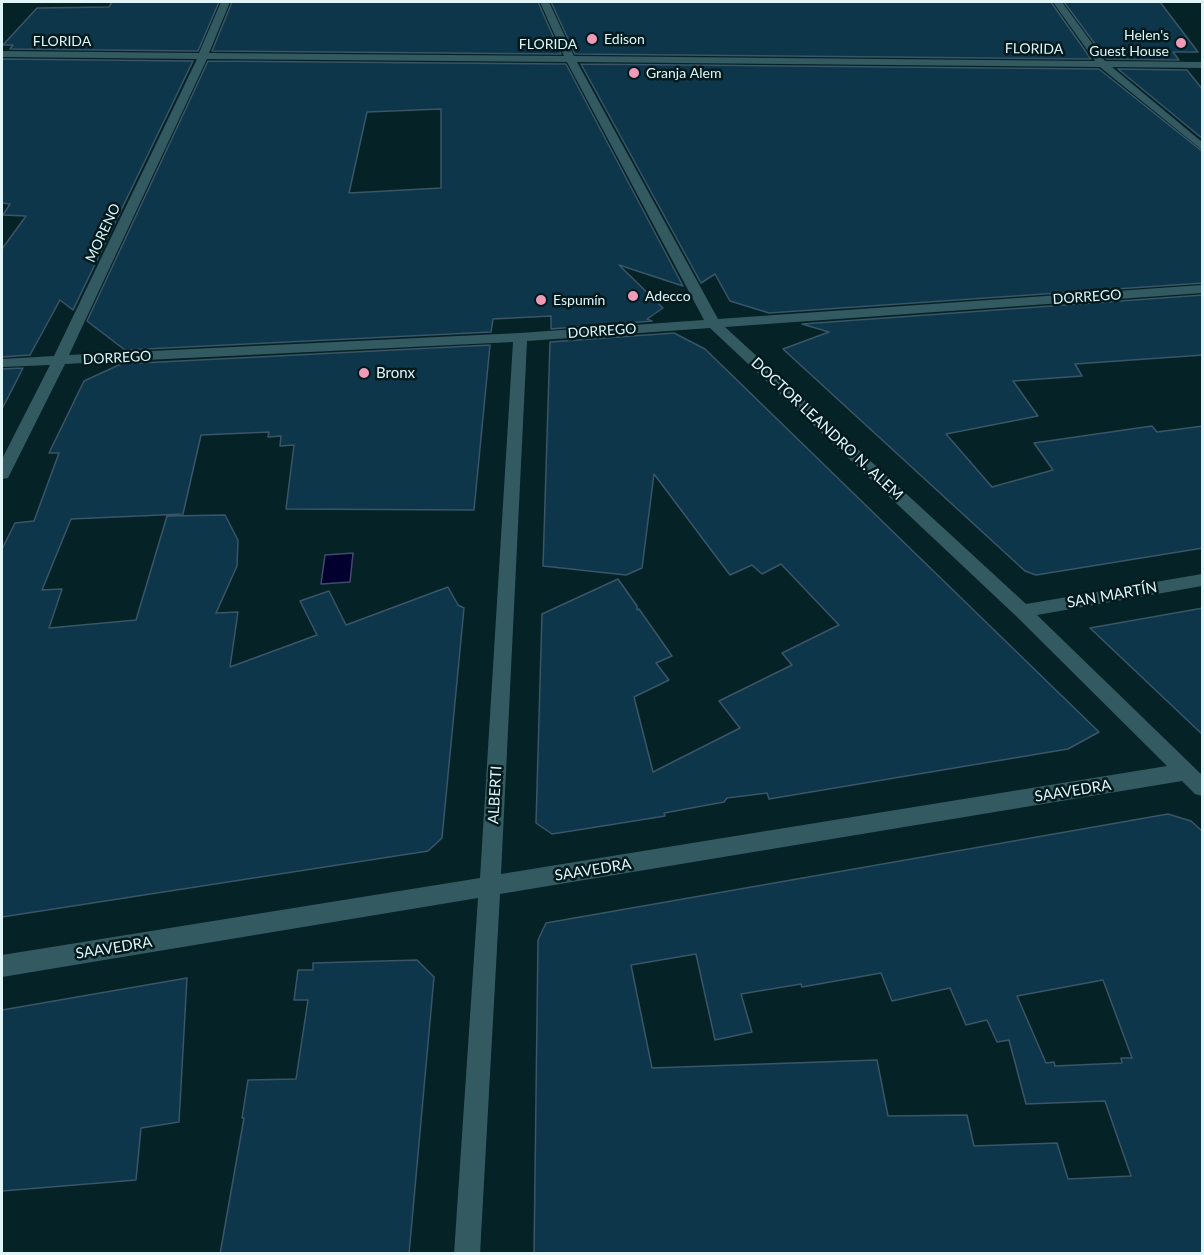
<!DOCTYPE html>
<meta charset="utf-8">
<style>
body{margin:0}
#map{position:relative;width:1204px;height:1255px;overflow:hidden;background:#052327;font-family:Lato,sans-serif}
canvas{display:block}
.frame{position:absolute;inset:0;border:3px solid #e0f5f8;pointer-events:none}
</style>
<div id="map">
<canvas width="1204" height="1255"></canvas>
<div class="frame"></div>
</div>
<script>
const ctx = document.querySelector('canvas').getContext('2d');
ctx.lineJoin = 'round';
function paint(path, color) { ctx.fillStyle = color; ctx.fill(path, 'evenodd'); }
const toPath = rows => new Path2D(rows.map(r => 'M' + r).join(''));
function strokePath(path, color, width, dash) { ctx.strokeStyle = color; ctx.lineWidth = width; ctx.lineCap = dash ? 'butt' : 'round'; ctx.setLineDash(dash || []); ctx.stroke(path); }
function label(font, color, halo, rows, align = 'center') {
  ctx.font = font + ' Lato,sans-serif'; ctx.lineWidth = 5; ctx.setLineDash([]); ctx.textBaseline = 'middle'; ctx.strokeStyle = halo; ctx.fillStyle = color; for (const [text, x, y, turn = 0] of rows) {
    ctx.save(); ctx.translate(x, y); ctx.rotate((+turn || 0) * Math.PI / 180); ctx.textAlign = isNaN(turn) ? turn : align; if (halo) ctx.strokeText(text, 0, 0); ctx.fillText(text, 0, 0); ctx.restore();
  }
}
const water = toPath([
 [353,553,350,582,321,584,325,555,353,553]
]);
paint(water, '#01002f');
strokePath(water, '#444a6b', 1.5);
const building = toPath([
 [112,2,219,2,198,51,10,49,13,45,3,45,37,8,109,7,112,2],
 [232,2,538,2,561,54,212,51,232,2],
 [551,2,1051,2,1091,59,575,54,551,2],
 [1064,2,1160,2,1198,52,1173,52,1179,60,1106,59,1064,2],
 [2,59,193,61,73,310,60,300,30,355,2,357,2,249,26,216,3,215,10,204,2,203,2,59],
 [208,61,566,64,683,286,619,265,663,308,647,319,652,321,551,329,551,316,493,319,491,332,125,350,87,321,208,61],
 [441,109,441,188,349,193,367,112,441,109],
 [581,64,1099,69,1203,152,1203,283,769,313,730,301,715,274,701,283,581,64],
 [1118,69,1187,70,1203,90,1203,139,1118,69],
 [1203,295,1203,355,1075,364,1082,376,1013,381,1038,416,946,434,992,487,1053,470,1034,443,1152,426,1157,432,1203,426,1203,548,1036,575,1025,571,783,349,829,332,802,324,1203,295],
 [674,333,705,349,1099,732,1068,749,769,799,767,793,727,798,724,802,664,813,665,816,609,825,552,834,536,823,542,614,618,579,637,606,637,610,639,609,672,656,656,663,669,680,634,697,653,772,740,728,719,701,792,665,782,653,839,625,781,564,762,574,752,565,730,575,654,474,642,568,626,575,543,566,550,342,674,333],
 [490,345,474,510,286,509,294,445,280,446,281,436,268,437,269,432,201,435,183,514,71,519,42,590,62,589,49,628,136,620,167,516,225,515,238,540,237,566,216,613,238,612,230,667,317,635,300,601,329,591,346,625,448,587,458,605,464,608,442,838,428,851,2,917,2,549,15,523,34,521,59,453,49,453,84,381,121,364,490,345],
 [23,368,2,409,2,369,23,368],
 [1203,608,1203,735,1090,628,1203,608],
 [1168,814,1191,821,1203,832,1203,1254,534,1254,538,940,546,923,1168,814],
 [696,954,715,1040,752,1032,741,994,801,984,802,987,881,973,892,1001,950,988,966,1025,987,1020,997,1042,1009,1040,1026,1104,1105,1101,1131,1176,1068,1179,1057,1143,974,1146,967,1115,888,1116,877,1060,652,1068,631,965,696,954],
 [1103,980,1132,1058,1121,1058,1122,1063,1055,1066,1054,1062,1046,1063,1017,996,1103,980],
 [417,960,434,977,409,1254,220,1254,244,1118,242,1118,248,1080,296,1079,308,1000,294,1000,298,970,313,970,313,963,417,960],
 [187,978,179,1122,141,1128,136,1180,2,1191,2,1010,187,978]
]);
paint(building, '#0e364b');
strokePath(building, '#395567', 1.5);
paint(toPath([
 [221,2,230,2,209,53,564,56,540,2,549,2,574,56,1095,61,1053,2,1062,2,1105,61,1202,62,1202,68,1112,67,1202,142,1202,150,1100,67,577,62,718,319,1202,285,1202,293,725,327,1026,604,1202,574,1202,586,1037,615,1202,775,1202,796,1195,794,1182,781,500,894,480,1254,454,1254,478,898,2,977,2,955,480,878,513,342,65,364,8,478,2,479,2,459,50,365,2,367,2,359,54,356,197,59,2,57,2,51,199,53,221,2],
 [207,59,567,62,704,320,520,333,69,355,207,59],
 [710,328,1016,616,1167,766,501,874,527,341,710,328]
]), '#335a60');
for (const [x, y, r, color] of [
 [592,39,6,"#ef9ab7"],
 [1181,43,6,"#ef9ab7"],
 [634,73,6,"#ef9ab7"],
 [633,296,6,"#ef9ab7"],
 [541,300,6,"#ef9ab7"],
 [364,373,6,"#ef9ab7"]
]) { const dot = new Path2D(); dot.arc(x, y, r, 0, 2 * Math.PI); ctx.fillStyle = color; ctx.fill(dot); strokePath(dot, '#001a1d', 2); }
label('14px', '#e0f5f8', '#001a1d', [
 ["Helen's",1169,35,"right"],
 ["Guest House",1169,51,"right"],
 ["Edison",604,39],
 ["Granja Alem",646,73],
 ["Adecco",645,296],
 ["Espumín",553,300]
], 'left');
label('14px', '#e0f5f8', '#001a1d', [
 ["FLORIDA",62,41],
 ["FLORIDA",548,44],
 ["FLORIDA",1034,49,1],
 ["MORENO",103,233,-65],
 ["DORREGO",1087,297,-4],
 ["DORREGO",602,331,-4],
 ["DORREGO",117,358,-3]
]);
label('15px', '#e0f5f8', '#001a1d', [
 ["Bronx",376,373]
], 'left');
label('15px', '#e0f5f8', '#001a1d', [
 ["DOCTOR LEANDRO N. ALEM",827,429,43],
 ["SAN MARTÍN",1112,595,-10],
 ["SAAVEDRA",1073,791,-9],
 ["ALBERTI",495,795,-87],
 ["SAAVEDRA",593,870,-9],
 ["SAAVEDRA",114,948,-9]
]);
</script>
